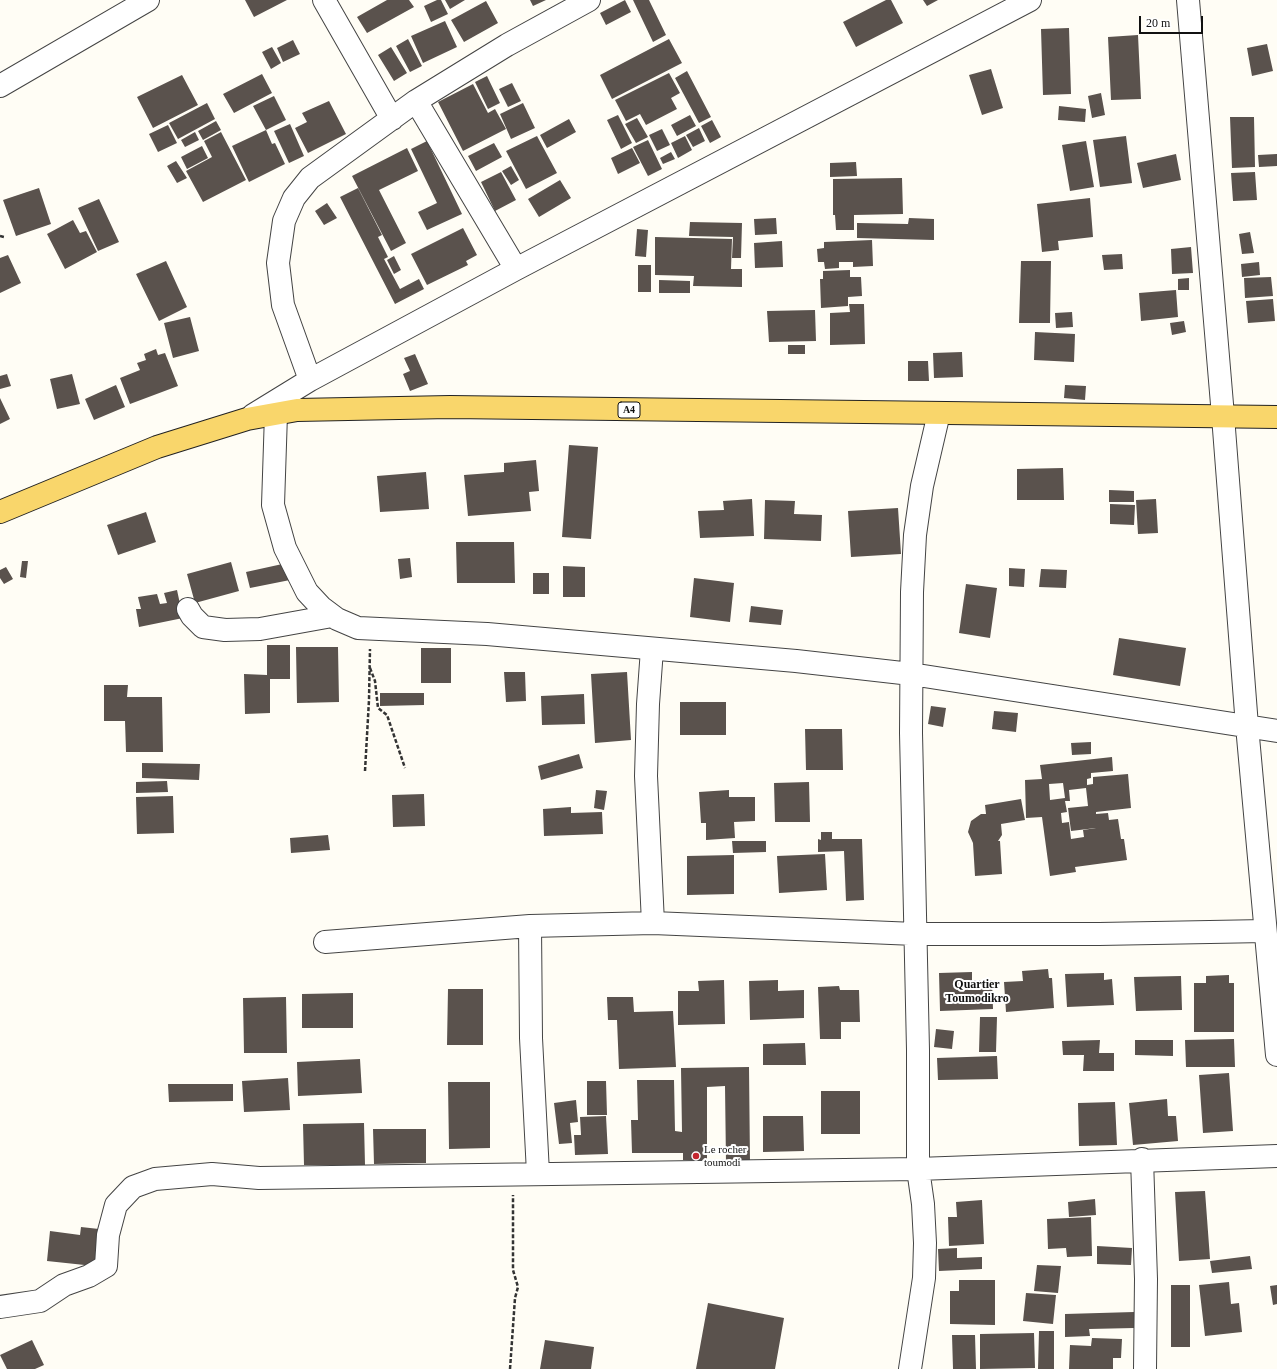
<!DOCTYPE html>
<style>
body{margin:0}
#map{position:relative;width:1277px;height:1369px;overflow:hidden;background:#fffdf5;font-family:"Times New Roman",serif}
canvas{display:block}
.scale{position:absolute;left:1139px;top:16px;width:64px;height:18px;box-sizing:border-box;border:2px solid #111;border-top:0;padding-left:5px;font-size:12px;line-height:14px;white-space:nowrap;color:#111;-webkit-text-stroke:3px #fff;paint-order:stroke}
</style>
<div id="map">
<canvas width="1277" height="1369"></canvas>
<div class="scale">20 m</div>
</div>
<script>
const ctx = document.querySelector('canvas').getContext('2d');
ctx.lineJoin = 'round';
function paint(path, color) { ctx.fillStyle = color; ctx.fill(path, 'evenodd'); }
const toPath = rows => new Path2D(rows.map(r => 'M' + r).join(''));
function strokePath(path, color, width, dash) { ctx.strokeStyle = color; ctx.lineWidth = width; ctx.lineCap = dash ? 'butt' : 'round'; ctx.setLineDash(dash || []); ctx.stroke(path); }
function label(font, color, halo, rows, align = 'center') {
  ctx.font = font + ' "Times New Roman",serif'; ctx.lineWidth = 4; ctx.setLineDash([]); ctx.textBaseline = 'middle'; ctx.strokeStyle = halo; ctx.fillStyle = color; for (const [text, x, y, turn = 0] of rows) {
    ctx.save(); ctx.translate(x, y); ctx.rotate((+turn || 0) * Math.PI / 180); ctx.textAlign = isNaN(turn) ? turn : align; if (halo) ctx.strokeText(text, 0, 0); ctx.fillText(text, 0, 0); ctx.restore();
  }
}
paint(toPath([
 [245,0,287,0,254,17],
 [387,0,409,0,414,7,367,33,357,17],
 [437,0,441,0,448,14,431,22,424,6],
 [445,0,465,0,450,9],
 [530,0,546,0,533,6],
 [625,0,631,12,606,25,600,13],
 [633,0,649,0,666,35,653,42],
 [886,0,891,0,903,23,856,47,843,22],
 [923,0,938,0,927,6],
 [486,1,498,23,464,42,451,20],
 [445,21,457,47,423,63,411,36],
 [1069,28,1071,94,1043,95,1041,29],
 [1138,35,1141,99,1111,100,1108,37],
 [408,39,422,66,410,72,396,46],
 [669,39,682,63,612,99,600,75],
 [293,40,300,54,283,62,277,48],
 [1267,44,1273,71,1252,76,1247,48],
 [272,47,281,63,271,69,262,52],
 [391,47,407,73,394,81,378,55],
 [991,69,1003,108,982,115,969,75],
 [687,71,711,117,699,123,675,78],
 [669,73,680,93,671,98,677,109,646,125,640,114,626,121,615,100],
 [262,74,272,93,234,113,223,94],
 [182,75,198,105,153,128,137,97],
 [487,76,500,103,488,109,475,82],
 [512,83,521,101,508,107,499,89],
 [473,84,488,113,495,109,506,129,463,151,438,102],
 [1101,93,1105,115,1092,118,1088,96],
 [274,96,286,120,266,130,253,106],
 [329,101,346,134,308,153,295,128,307,122,302,113],
 [207,103,215,119,178,139,169,123],
 [523,103,535,128,511,139,500,114],
 [1059,106,1086,109,1085,122,1058,120],
 [618,115,632,143,621,149,607,120],
 [690,115,696,126,677,136,671,125],
 [1230,117,1254,117,1255,167,1232,168],
 [637,118,648,137,636,143,625,124],
 [569,119,576,132,547,148,540,135],
 [712,120,721,137,710,143,701,126],
 [216,121,221,130,203,140,198,131],
 [290,124,304,156,289,163,274,131],
 [168,125,177,143,158,152,149,134],
 [699,128,705,141,693,147,686,135],
 [662,129,670,145,657,151,649,135],
 [266,130,272,144,275,143,285,164,249,182,232,146],
 [195,132,199,140,185,147,181,140],
 [221,132,246,180,203,202,186,171,212,157,204,141],
 [537,136,557,173,526,189,506,151],
 [685,136,692,150,678,158,671,143],
 [1126,136,1132,183,1100,187,1093,140],
 [648,140,662,169,648,176,633,147],
 [427,141,462,214,427,230,418,212,437,203,411,149],
 [1086,141,1094,187,1070,191,1062,145],
 [494,143,502,157,476,171,468,156],
 [202,146,208,158,187,169,181,157],
 [407,148,418,171,379,190,406,243,391,251,352,176],
 [632,148,640,163,618,174,611,158],
 [671,152,675,159,663,164,660,158],
 [1176,154,1181,180,1143,188,1137,163],
 [1277,154,1277,166,1259,167,1258,155],
 [176,161,187,178,177,183,167,166],
 [856,162,857,176,830,177,830,163],
 [511,166,519,180,511,185,502,171],
 [501,172,516,200,495,211,481,182],
 [1255,172,1257,200,1233,201,1231,173],
 [902,178,903,214,854,215,854,230,836,230,835,215,833,215,833,179],
 [560,180,571,198,539,217,528,199],
 [39,188,51,224,16,236,3,200],
 [358,188,382,235,378,237,388,257,384,259,400,289,419,279,424,289,395,304,340,197],
 [1090,198,1093,237,1058,241,1059,250,1042,252,1037,204],
 [99,199,119,242,98,251,78,208],
 [327,203,337,218,324,225,315,211],
 [776,218,777,234,755,235,754,219],
 [909,218,934,219,934,240,857,238,857,223,908,224],
 [73,220,80,233,86,231,97,252,65,269,47,234],
 [690,222,742,223,741,258,732,258,733,237,689,236],
 [463,228,477,255,466,261,468,265,427,285,411,254],
 [637,229,648,230,646,257,635,256],
 [1250,232,1254,253,1242,254,1239,234],
 [655,237,732,239,731,269,742,269,742,287,693,286,694,276,655,275],
 [872,240,873,266,853,267,853,262,839,262,839,268,825,269,824,262,818,262,817,249,824,248,824,242],
 [782,241,783,267,755,268,754,243],
 [1191,247,1193,273,1172,274,1171,249],
 [1122,254,1123,269,1104,270,1102,255],
 [8,255,21,283,0,293,0,258],
 [394,256,401,270,394,274,387,260],
 [166,261,187,307,159,321,136,274],
 [1021,261,1051,261,1050,323,1019,323],
 [1259,262,1260,275,1242,277,1241,264],
 [638,265,651,265,651,292,638,292],
 [850,270,850,277,861,277,862,296,848,297,848,306,821,308,820,279,823,279,823,271],
 [1271,277,1273,296,1245,298,1244,278],
 [1189,278,1189,290,1178,290,1178,279],
 [659,280,690,281,690,293,659,293],
 [1176,290,1178,317,1141,321,1139,293],
 [1273,299,1275,321,1248,323,1246,301],
 [849,304,864,304,865,344,830,345,830,313,850,312],
 [815,310,816,341,769,342,767,311],
 [1072,312,1073,327,1056,328,1055,313],
 [190,317,199,351,173,358,164,323],
 [1184,321,1186,332,1172,335,1170,323],
 [1035,332,1075,334,1074,362,1034,360],
 [788,345,805,345,805,354,788,354],
 [156,349,158,355,165,353,178,386,130,404,120,378,140,370,137,363,146,360,144,354],
 [962,352,963,377,934,378,933,353],
 [415,354,428,384,410,391,403,374,410,371,404,358],
 [908,361,928,361,929,381,908,381],
 [7,374,11,386,0,389,0,376],
 [72,374,80,404,57,409,50,379],
 [116,385,125,407,94,420,85,399],
 [1065,385,1086,386,1085,400,1064,398],
 [0,398,10,419,0,424],
 [569,445,598,447,591,539,562,537],
 [536,460,539,491,529,492,531,511,468,516,464,475,504,472,504,463],
 [1063,468,1064,500,1017,500,1017,469],
 [426,472,429,509,380,512,377,476],
 [1109,490,1134,491,1134,502,1109,502],
 [752,499,754,536,700,538,698,511,724,510,723,501],
 [1156,499,1158,533,1138,534,1136,500],
 [765,500,795,501,794,514,822,515,821,541,764,539],
 [1110,504,1135,505,1134,525,1110,524],
 [898,508,901,554,851,557,848,511],
 [146,512,156,542,118,555,107,525],
 [456,542,514,542,515,583,457,583],
 [410,558,412,577,400,579,398,559],
 [22,561,28,561,26,578,20,577],
 [231,562,239,591,195,603,187,574],
 [287,563,290,580,250,588,246,572],
 [563,566,585,567,585,597,563,597],
 [6,567,13,579,4,584,0,578,0,570],
 [1009,568,1025,569,1024,587,1009,586],
 [1041,569,1067,570,1066,588,1039,587],
 [533,573,549,573,549,594,533,594],
 [694,578,734,583,730,622,690,617],
 [966,584,997,588,990,638,959,633],
 [177,590,183,618,139,627,136,609,141,609,138,597,157,594,160,604,167,603,164,593],
 [751,606,783,610,781,625,749,622],
 [1119,638,1186,648,1180,686,1113,675],
 [267,645,290,645,290,679,270,679,270,713,245,714,244,674,267,675],
 [296,647,338,647,339,702,297,703],
 [421,648,451,648,451,683,421,683],
 [504,672,525,672,526,701,506,702],
 [627,672,631,740,595,743,591,674],
 [104,685,128,685,127,697,162,697,163,752,126,752,125,721,104,721],
 [380,693,424,693,424,705,380,706],
 [584,694,585,724,542,725,541,696],
 [680,702,726,702,726,735,680,735],
 [931,706,946,708,943,727,928,724],
 [994,711,1018,713,1016,732,992,729],
 [805,729,842,729,843,770,806,770],
 [1091,742,1091,754,1072,755,1071,743],
 [579,754,583,768,541,780,538,766],
 [1112,757,1113,771,1091,773,1091,778,1087,779,1087,785,1093,784,1093,777,1128,774,1131,808,1096,812,1096,814,1108,813,1109,820,1118,819,1121,839,1124,839,1127,860,1075,867,1076,872,1050,876,1042,817,1026,818,1025,780,1042,779,1040,765],
 [1063,783,1065,798,1050,800,1049,784],
 [1086,788,1088,806,1068,808,1071,831,1096,828,1083,830,1084,837,1071,839,1069,822,1062,823,1061,813,1067,812,1065,801,1070,801,1069,790],
 [142,763,200,764,199,780,142,778],
 [167,781,168,792,136,793,136,782],
 [809,782,810,822,775,822,774,783],
 [596,790,607,791,604,810,594,808],
 [729,790,729,797,755,797,755,821,734,822,735,838,706,840,706,823,701,823,699,792],
 [424,794,425,826,393,827,392,795],
 [173,796,174,833,137,834,136,797],
 [1021,799,1025,820,1001,824,1002,835,998,841,1000,841,1002,874,975,876,973,843,968,832,971,821,981,814,986,814,985,805],
 [571,807,571,813,602,812,603,834,544,836,543,809],
 [821,832,832,832,832,839,862,839,864,900,846,901,844,851,818,852,818,839,821,840],
 [328,835,330,850,291,853,290,838],
 [732,841,766,841,766,852,733,853],
 [825,854,827,890,779,893,777,856],
 [734,855,734,894,687,895,687,856],
 [1048,969,1049,978,1052,978,1054,1008,1006,1012,1004,982,1023,981,1022,971],
 [972,972,972,980,992,980,993,1009,940,1011,939,973],
 [1104,973,1104,980,1112,979,1114,1005,1067,1007,1065,974],
 [1229,975,1229,983,1234,983,1234,1032,1194,1032,1194,983,1206,983,1206,976],
 [1181,976,1182,1010,1136,1011,1134,977],
 [724,980,725,1024,678,1025,678,991,699,991,698,981],
 [778,980,778,991,804,990,804,1018,750,1020,749,981],
 [839,986,840,990,859,990,860,1022,841,1022,841,1039,820,1039,818,987],
 [448,989,483,989,483,1045,447,1045],
 [353,993,353,1028,302,1028,302,994],
 [286,997,287,1053,244,1053,243,998],
 [607,997,633,997,634,1012,673,1011,676,1067,619,1069,617,1020,608,1020],
 [980,1017,997,1017,996,1052,979,1052],
 [936,1029,954,1031,952,1049,934,1047],
 [1234,1039,1235,1067,1186,1067,1185,1040],
 [1100,1040,1099,1053,1114,1053,1114,1071,1083,1071,1084,1055,1063,1055,1062,1041],
 [1135,1040,1173,1040,1173,1056,1135,1055],
 [805,1043,806,1065,763,1065,763,1044],
 [997,1056,998,1079,938,1080,937,1058],
 [360,1059,362,1093,298,1096,297,1062],
 [749,1067,750,1163,726,1163,725,1086,707,1087,707,1160,683,1160,683,1153,632,1153,631,1120,638,1120,637,1080,674,1080,675,1131,682,1132,681,1068],
 [1229,1073,1233,1131,1203,1133,1199,1075],
 [288,1078,290,1110,244,1112,242,1081],
 [587,1081,606,1081,607,1115,587,1115],
 [448,1082,490,1082,490,1148,449,1149],
 [168,1084,233,1084,233,1101,169,1102],
 [821,1091,860,1091,860,1134,821,1134],
 [1167,1099,1168,1116,1176,1116,1178,1141,1133,1145,1129,1103],
 [576,1100,578,1122,570,1123,572,1143,559,1144,554,1103],
 [1115,1102,1117,1145,1079,1146,1078,1103],
 [606,1116,608,1154,575,1155,574,1135,581,1135,580,1117],
 [763,1116,803,1116,804,1151,763,1152],
 [364,1123,365,1165,304,1165,303,1124],
 [373,1129,426,1129,426,1163,374,1164],
 [1205,1191,1210,1259,1179,1261,1175,1192],
 [1095,1199,1096,1215,1069,1217,1068,1202],
 [982,1200,984,1244,949,1246,948,1217,957,1217,956,1202],
 [1091,1217,1092,1256,1067,1257,1066,1248,1048,1249,1047,1219],
 [81,1227,99,1229,94,1266,47,1261,50,1231,80,1235],
 [1097,1246,1132,1248,1131,1265,1097,1264],
 [957,1248,957,1258,982,1257,982,1269,939,1271,938,1249],
 [1250,1256,1252,1269,1212,1273,1210,1261],
 [1037,1265,1061,1266,1058,1293,1034,1291],
 [959,1280,995,1280,995,1325,950,1324,950,1291,959,1291],
 [1229,1282,1231,1304,1239,1303,1242,1332,1205,1336,1199,1285],
 [1171,1285,1190,1285,1190,1347,1171,1347],
 [1277,1285,1277,1304,1273,1305,1270,1286],
 [1026,1293,1056,1295,1053,1324,1023,1321],
 [708,1303,784,1318,775,1369,696,1369],
 [1134,1312,1134,1328,1089,1329,1090,1336,1065,1337,1065,1314],
 [1039,1331,1054,1331,1054,1369,1038,1369],
 [1034,1333,1035,1368,980,1369,980,1334],
 [952,1335,975,1335,976,1369,953,1369],
 [1092,1338,1122,1339,1121,1358,1113,1358,1113,1369,1069,1369,1070,1345,1091,1346],
 [32,1340,44,1365,35,1369,7,1369,0,1355],
 [545,1340,594,1347,591,1369,540,1369]
]), '#5a524d');
const minor = toPath([
 [324,0,392,119],
 [1188,0,1223,416,1247,726,1277,1055],
 [0,86,148,0],
 [416,101,516,269],
 [310,380,283,305,278,263,284,221,294,198,310,178,416,101,507,45,589,0],
 [276,414,273,505,285,548,307,592,321,607,337,619,358,628,487,634,796,661,911,674,1277,731],
 [253,415,310,380,516,269,1030,0],
 [188,609,192,616,203,627,225,630,260,629,332,616],
 [652,649,648,704,646,776,653,923],
 [530,926,531,1038,538,1173],
 [325,942,530,926,653,923,915,934,1099,934,1265,931],
 [1142,1159,1146,1279,1145,1369],
 [0,1307,40,1301,64,1285,89,1276,106,1266,108,1235,116,1205,133,1187,155,1179,212,1174,259,1178,918,1169,1277,1156],
 [910,1369,924,1278,925,1243,923,1204,918,1169,918,1050,911,733,912,592,915,535,922,486,939,413]
]);
const major = toPath([
 [0,512,157,447,247,419,297,410,450,407,1277,417]
]);
strokePath(minor, '#444', 24);
strokePath(major, '#222', 24);
strokePath(toPath([
 [0,236,4,237],
 [370,668,375,681,378,708,387,715,405,768],
 [365,771,369,700,370,649],
 [510,1369,515,1298,518,1287,513,1270,513,1195]
]), '#333', 2.5, [4, 2]);
strokePath(minor, '#fff', 22);
strokePath(major, '#f9d66b', 22);
for (const [x, y, r, color] of [
 [696,1156,4,"#c4262e"]
]) { const dot = new Path2D(); dot.arc(x, y, r, 0, 2 * Math.PI); ctx.fillStyle = color; ctx.fill(dot); strokePath(dot, '#fff', 1.5); }
for (const [x, y, w] of [
 [629,410,22]
]) { const box = new Path2D(); box.roundRect(x - w / 2, y - 8, w, 16, 3); ctx.fillStyle = '#fff'; ctx.fill(box); strokePath(box, '#111', 1); }
label('bold 10px', '#111', null, [
 ["A4",629,410]
]);
label('11px', '#111', '#fff', [
 ["Le rocher",704,1150],
 ["toumodi",704,1163]
], 'left');
label('bold 12px', '#111', '#fff', [
 ["Quartier",977,985],
 ["Toumodikro",977,999]
]);
</script>
